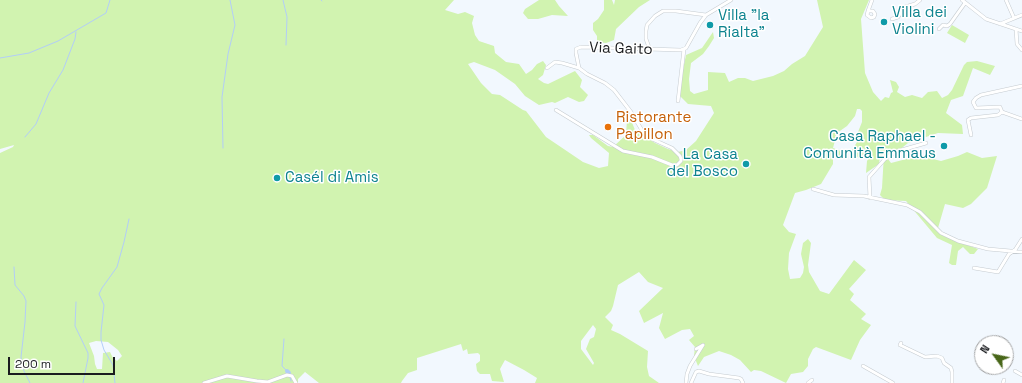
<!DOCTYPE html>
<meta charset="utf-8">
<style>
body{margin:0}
#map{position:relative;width:1022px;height:383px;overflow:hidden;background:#f2f8fe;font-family:"Space Grotesk",sans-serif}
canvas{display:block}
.north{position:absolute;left:974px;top:335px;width:40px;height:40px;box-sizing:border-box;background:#fff;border:1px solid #a3a4a5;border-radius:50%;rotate:303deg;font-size:11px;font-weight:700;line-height:16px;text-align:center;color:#1a1c1f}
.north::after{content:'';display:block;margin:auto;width:14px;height:18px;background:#486619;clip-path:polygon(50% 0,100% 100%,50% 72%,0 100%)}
.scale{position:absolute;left:8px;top:357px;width:107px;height:18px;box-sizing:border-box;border:2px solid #1a1c1f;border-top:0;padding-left:5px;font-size:12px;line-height:14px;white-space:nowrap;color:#1a1c1f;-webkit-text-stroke:3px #fff;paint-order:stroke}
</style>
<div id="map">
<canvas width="1022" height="383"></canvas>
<div class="north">N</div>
<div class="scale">200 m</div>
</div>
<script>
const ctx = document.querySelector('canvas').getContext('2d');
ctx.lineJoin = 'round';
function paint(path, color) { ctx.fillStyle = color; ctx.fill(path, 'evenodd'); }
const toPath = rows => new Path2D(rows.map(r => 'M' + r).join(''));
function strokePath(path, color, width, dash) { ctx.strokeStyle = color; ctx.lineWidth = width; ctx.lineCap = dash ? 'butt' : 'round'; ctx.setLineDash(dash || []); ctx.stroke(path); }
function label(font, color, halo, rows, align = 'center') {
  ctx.font = font + ' "Space Grotesk",sans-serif'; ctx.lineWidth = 3; ctx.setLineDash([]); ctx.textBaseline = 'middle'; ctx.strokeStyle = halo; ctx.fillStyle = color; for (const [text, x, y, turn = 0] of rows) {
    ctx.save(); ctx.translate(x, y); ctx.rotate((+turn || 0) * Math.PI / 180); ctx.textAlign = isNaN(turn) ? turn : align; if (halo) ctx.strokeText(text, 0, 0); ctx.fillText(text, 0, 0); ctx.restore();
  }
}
paint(toPath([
 [0,0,454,0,445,10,458,14,465,12,474,16,472,23,475,35,479,41,494,46,495,53,506,62,519,64,526,74,532,70,537,64,543,61,546,65,543,75,538,79,544,83,548,84,575,71,582,80,580,87,588,95,584,101,579,102,568,97,555,103,552,102,539,105,525,96,515,84,495,70,474,62,468,64,481,83,492,94,500,95,523,110,526,111,546,137,583,162,599,168,608,166,609,153,591,138,589,135,593,135,608,146,613,147,626,135,627,120,631,120,635,130,655,143,668,149,678,152,686,150,696,141,714,113,711,106,688,104,678,94,686,55,702,48,713,32,714,38,709,46,703,54,691,63,689,79,690,91,694,94,708,90,708,72,725,73,729,82,738,78,745,78,753,81,773,76,784,71,792,64,805,56,823,27,817,0,869,0,861,19,865,73,873,92,881,101,885,97,889,98,891,93,893,92,890,80,896,82,899,87,897,92,905,97,912,95,922,98,928,92,937,91,942,98,948,95,952,90,964,65,967,62,977,61,995,66,990,75,973,68,963,96,951,100,946,113,962,125,963,134,938,133,908,143,888,159,891,163,914,157,921,156,941,161,958,156,967,152,982,158,997,156,987,188,971,204,963,208,945,204,938,228,944,236,978,249,974,254,970,254,963,247,958,251,956,265,952,265,949,263,952,245,937,238,906,201,885,200,880,195,882,188,884,154,880,157,879,164,866,173,867,161,870,156,867,152,859,158,851,152,857,142,856,137,862,122,862,111,860,109,857,109,855,116,847,126,837,133,833,148,839,150,844,156,833,156,833,164,821,184,806,190,795,193,783,225,789,232,796,234,789,253,788,269,790,279,800,278,803,273,804,267,801,254,803,243,808,239,811,243,808,265,809,272,820,291,829,294,854,260,866,270,849,289,854,294,850,300,866,314,861,319,871,325,860,340,851,360,816,347,813,349,808,359,808,366,803,372,791,374,786,383,761,371,754,370,751,372,740,360,731,355,719,351,704,357,698,366,694,356,695,347,689,340,694,336,690,329,682,330,665,339,659,328,663,313,644,323,639,311,663,288,648,282,639,272,618,285,613,306,611,311,605,317,613,325,611,330,620,334,648,351,647,367,649,376,659,383,535,383,537,378,524,370,505,360,500,369,504,382,492,381,490,374,480,374,477,371,476,364,480,361,480,355,478,353,468,354,467,349,463,351,461,344,417,358,417,370,408,373,402,381,401,383,319,383,305,372,298,379,298,383,0,383,0,153,13,147,14,145,0,149],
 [593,325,596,329,594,337,590,339,586,349,594,363,593,365,581,349,581,341],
 [96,341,108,342,118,350,122,356,117,361,113,358,110,352,103,353,102,369,97,369,95,364,94,356,89,343],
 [539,0,555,0,559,6,568,16,552,15,538,19,528,19,523,13,525,9],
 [604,0,612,0,614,5,615,0,650,0,639,7,616,29,614,40,606,43,597,42,597,36,593,30,593,23,598,19,604,10],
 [952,25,969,35,965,43,947,33]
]), '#d1f3b0');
strokePath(toPath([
 [283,0,287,17,286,45],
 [321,0,322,1],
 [0,58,29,53,58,41,106,13,110,0],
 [25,137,36,124,49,93,63,70,75,39,76,32],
 [223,148,222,97,228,54,235,25,230,0],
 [14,267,15,285,24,296,26,301,25,322,21,357,23,369,30,383],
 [76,302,75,326,88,353,88,358,83,383],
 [284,339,282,366,287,371],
 [289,373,291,381],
 [115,383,113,365,104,350,101,340,101,332,104,305,99,294,102,288,117,267,124,242,129,219]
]), '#b2cdf8', 1);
strokePath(toPath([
 [287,371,289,373]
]), '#b2cdf8', 4);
const street = toPath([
 [962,0,986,19,1022,31],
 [1006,0,1014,18],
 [868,11,873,11,875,14,874,17,871,18,867,15,868,11,872,0],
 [892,19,898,17,905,7,915,4,920,0],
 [1000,24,1022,15],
 [939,29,943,25,947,26,950,24,965,3],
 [1016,29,1017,44,1022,50],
 [650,50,646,39,646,31,647,25,655,16,663,11,676,11,706,15],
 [547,68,555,62,562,63,579,68],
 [678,101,684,49],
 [556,110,623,151,652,157,672,165,677,165,681,161,681,159,680,156,672,148,652,139,643,132,631,112,614,90,605,83,587,74,579,68,576,53,576,49,581,47,681,50,686,48,700,23,706,15,731,0],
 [1002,112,1022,119],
 [971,135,968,120,971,118,998,115,1002,112,1000,107,976,108,973,102,976,98,981,95,1022,86],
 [813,189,834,195,864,196,907,205,920,212,941,233,958,241,988,249,1022,252],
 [870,198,869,177,885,159,892,154,898,151,926,143],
 [974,268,998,272,1009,254,1015,250,1022,239],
 [901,343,900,345,925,357,937,356,942,358,944,363,951,368,952,372,952,383],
 [863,366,893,383],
 [1015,371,1022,375],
 [204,383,227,376,257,381,268,382,287,375,292,376,296,383],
 [686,383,687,374,690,366,703,345,696,349],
 [691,383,696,372,699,371,709,374,739,378,741,379,743,383],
 [808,383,812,380],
 [1003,383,1004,380]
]);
strokePath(street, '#c5cbd0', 4);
strokePath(street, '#fff', 3);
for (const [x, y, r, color] of [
 [884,22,4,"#0f9aa8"],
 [710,25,4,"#0f9aa8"],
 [608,127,4,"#e8710a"],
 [944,146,4,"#0f9aa8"],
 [746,164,4,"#0f9aa8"],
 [277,178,4,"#0f9aa8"]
]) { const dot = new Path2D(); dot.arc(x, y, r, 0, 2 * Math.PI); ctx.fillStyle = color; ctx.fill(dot); strokePath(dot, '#fff', 1.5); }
label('15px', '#0d838f', '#fff', [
 ["Villa dei",892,13],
 ["Violini",892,30],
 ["Villa \"la",718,16],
 ["Rialta\"",718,33],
 ["Casa Raphael -",936,137,"right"],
 ["Comunità Emmaus",936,154,"right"],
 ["La Casa",738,155,"right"],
 ["del Bosco",738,172,"right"],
 ["Casél di Amis",285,178]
], 'left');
label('15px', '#1a1c1f', '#fff', [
 ["Via Gaito",621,49,2]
]);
label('15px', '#c56008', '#fff', [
 ["Ristorante",616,118],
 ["Papillon",616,135]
], 'left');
</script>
